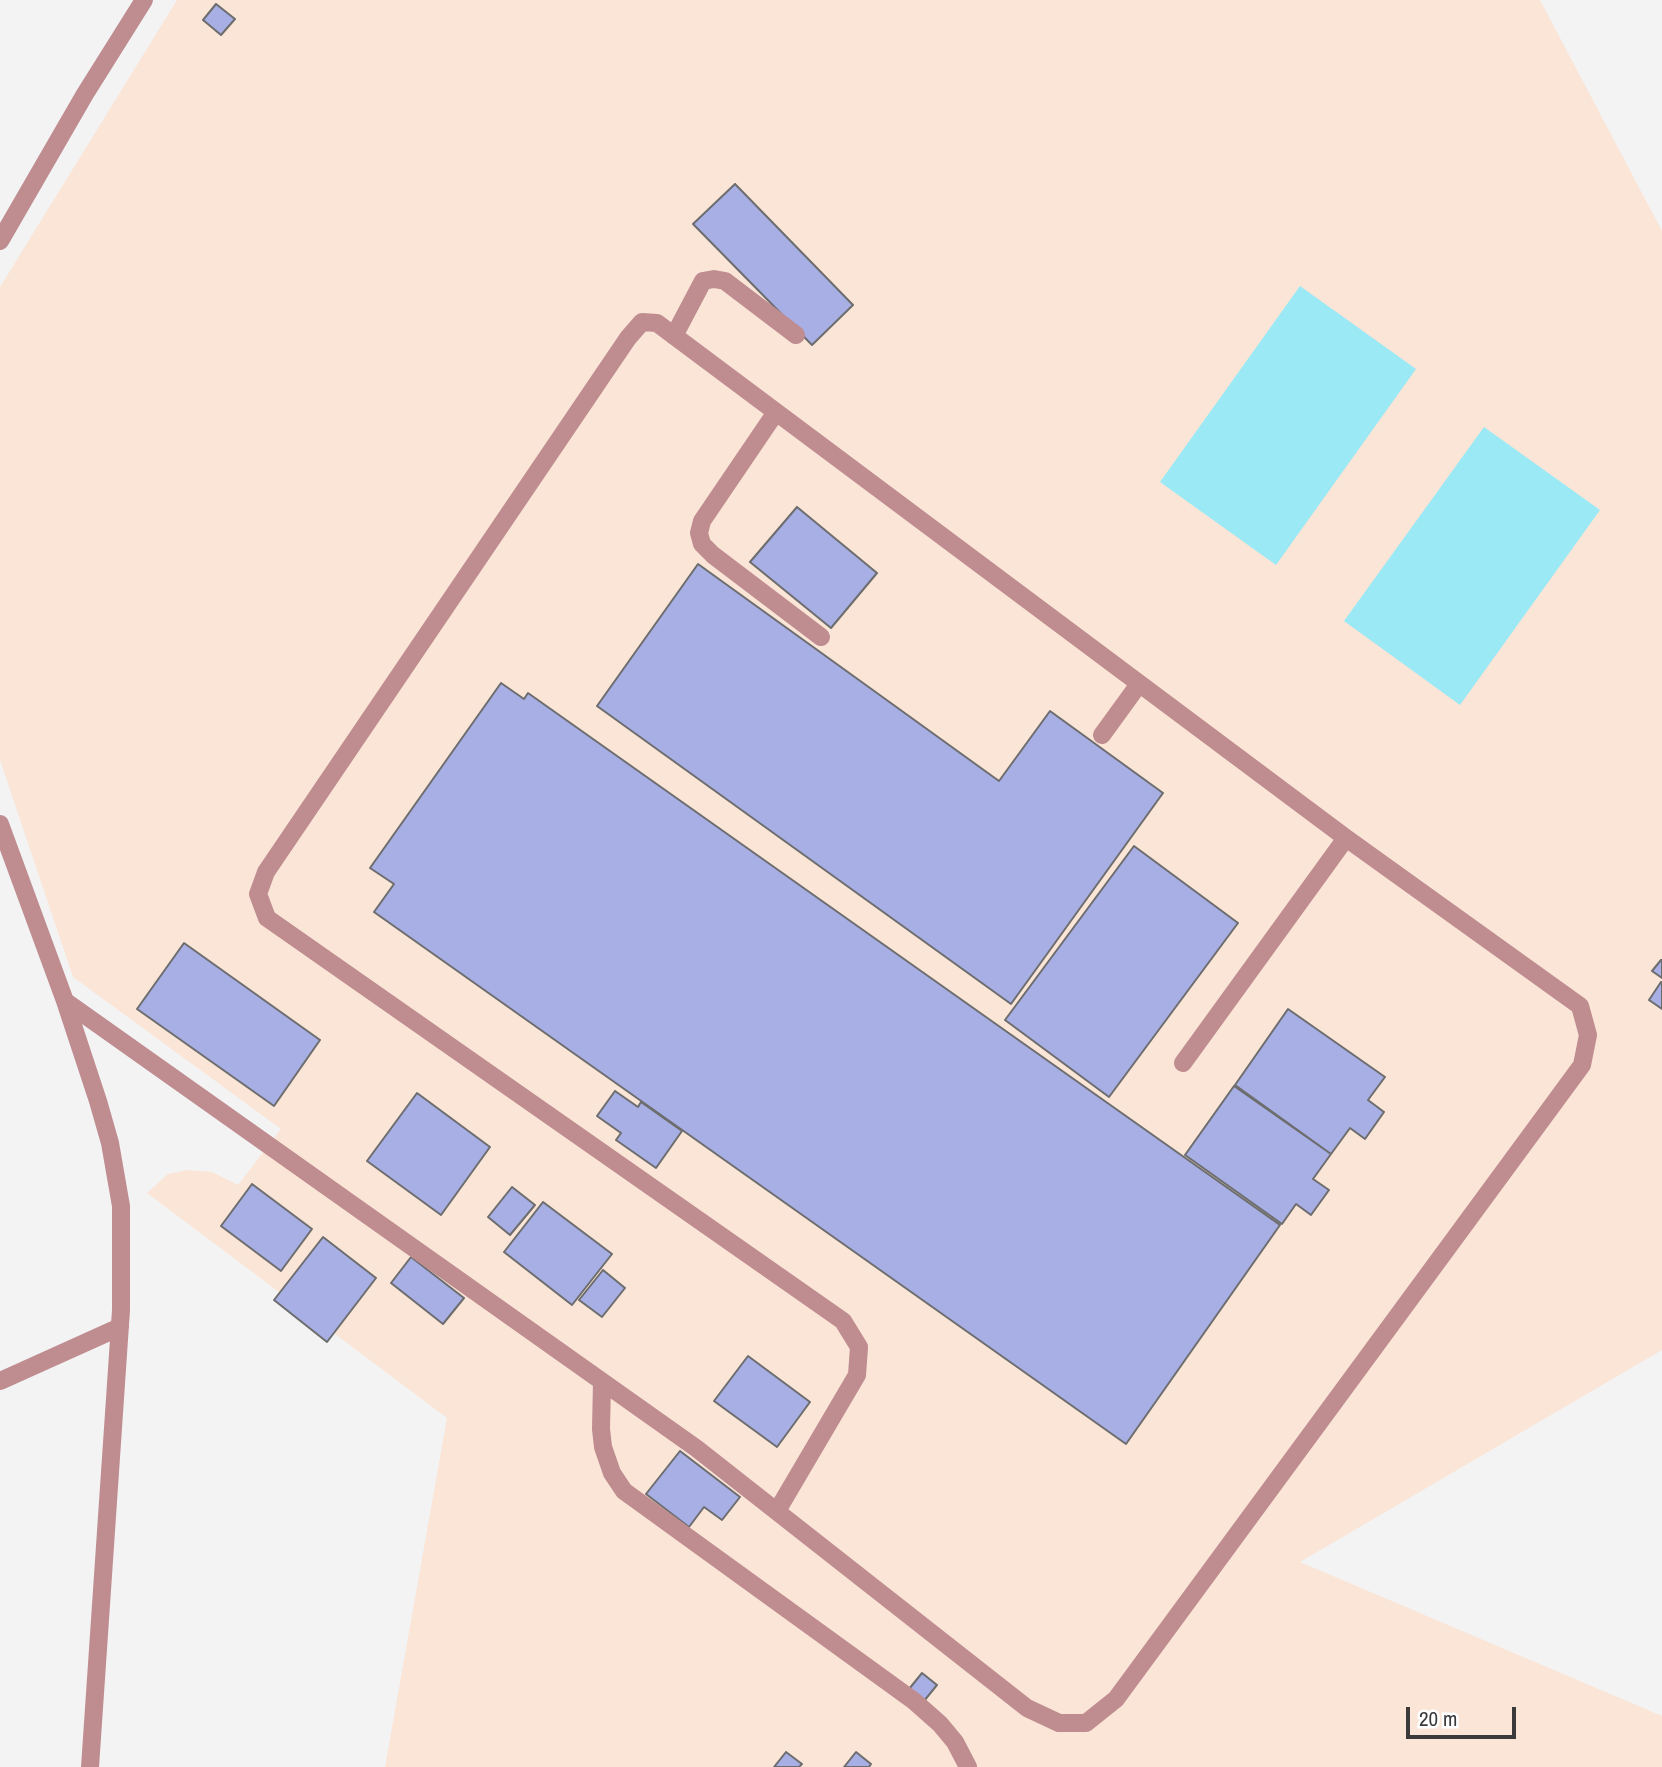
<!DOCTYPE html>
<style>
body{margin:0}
#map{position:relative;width:1662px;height:1767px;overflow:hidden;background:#f3f3f4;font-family:"Archivo Narrow",sans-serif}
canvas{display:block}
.scale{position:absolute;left:1406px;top:1707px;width:110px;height:32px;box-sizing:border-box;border:4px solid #3a3a3b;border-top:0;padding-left:9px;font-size:21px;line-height:24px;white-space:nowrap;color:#3a3a3b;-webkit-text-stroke:5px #fff;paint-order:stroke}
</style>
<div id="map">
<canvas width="1662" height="1767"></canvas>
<div class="scale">20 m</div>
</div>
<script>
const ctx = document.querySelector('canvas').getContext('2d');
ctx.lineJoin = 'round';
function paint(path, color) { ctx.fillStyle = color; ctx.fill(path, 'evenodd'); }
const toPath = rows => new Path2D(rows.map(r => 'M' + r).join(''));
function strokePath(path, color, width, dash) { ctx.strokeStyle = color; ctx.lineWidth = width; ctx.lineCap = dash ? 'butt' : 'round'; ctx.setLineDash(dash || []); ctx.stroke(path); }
paint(toPath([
 [177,0,1540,0,1662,231,1662,1350,1300,1562,1662,1716,1662,1767,385,1767,447,1418,147,1193,168,1174,188,1170,212,1172,238,1185,281,1129,73,977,0,760,0,287]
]), '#fae5d7');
paint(toPath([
 [1300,286,1416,369,1276,565,1160,482],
 [1484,427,1600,510,1460,705,1344,621]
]), '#9ce9f6');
const building = toPath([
 [216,4,235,19,221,35,203,20,216,4],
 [735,184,853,305,812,345,693,224,735,184],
 [797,507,877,573,831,628,750,562,797,507],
 [698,564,999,781,1050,711,1163,793,1011,1004,597,706,698,564],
 [501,683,524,699,528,693,1280,1225,1126,1444,374,912,394,884,370,868,501,683],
 [1134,846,1238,923,1109,1097,1005,1020,1134,846],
 [184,943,320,1040,274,1106,137,1009,184,943],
 [1661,960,1662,960,1662,978,1652,971,1661,960],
 [1661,982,1662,982,1662,1009,1649,1000,1661,982],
 [1288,1009,1385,1077,1368,1100,1384,1112,1365,1139,1350,1128,1331,1154,1235,1085,1288,1009],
 [1234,1086,1331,1154,1313,1179,1329,1190,1311,1215,1296,1204,1282,1224,1185,1155,1234,1086],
 [615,1091,638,1107,641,1102,682,1131,656,1168,616,1140,621,1133,597,1116,615,1091],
 [417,1093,490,1147,441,1215,367,1161,417,1093],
 [252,1184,312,1229,281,1271,221,1226,252,1184],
 [512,1187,535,1205,510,1235,488,1217,512,1187],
 [543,1202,612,1254,572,1305,504,1252,543,1202],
 [323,1237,376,1278,327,1342,274,1300,323,1237],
 [411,1257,464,1298,443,1324,391,1283,411,1257],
 [603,1270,625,1288,602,1317,579,1300,603,1270],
 [748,1356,810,1402,777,1447,714,1401,748,1356],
 [680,1451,740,1497,722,1520,704,1507,689,1527,646,1494,680,1451],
 [922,1673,937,1685,924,1701,909,1689,922,1673],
 [786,1752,802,1764,799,1767,774,1767,786,1752],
 [856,1752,871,1764,869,1767,844,1767,856,1752]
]);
paint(building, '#a7afe5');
strokePath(building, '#6d6d6e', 2);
strokePath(toPath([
 [0,241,85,94,144,0],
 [674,336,703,281,714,279,725,281,796,335],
 [776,412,702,521,699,533,702,544,713,555,821,637],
 [1102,735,1139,684],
 [0,824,65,1001,98,1101,110,1143,121,1206,121,1310,90,1767],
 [65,1001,696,1448,1027,1708,1059,1723,1086,1723,1116,1699,1582,1065,1588,1035,1580,1006,1346,838,657,323,642,322,628,338,266,872,258,894,267,918,843,1321,859,1347,857,1375,777,1511],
 [1183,1063,1346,838],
 [0,1381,120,1327],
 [602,1382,601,1429,603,1447,612,1473,624,1491,914,1701,940,1724,955,1742,968,1767]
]), '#bf8c90', 18);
</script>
